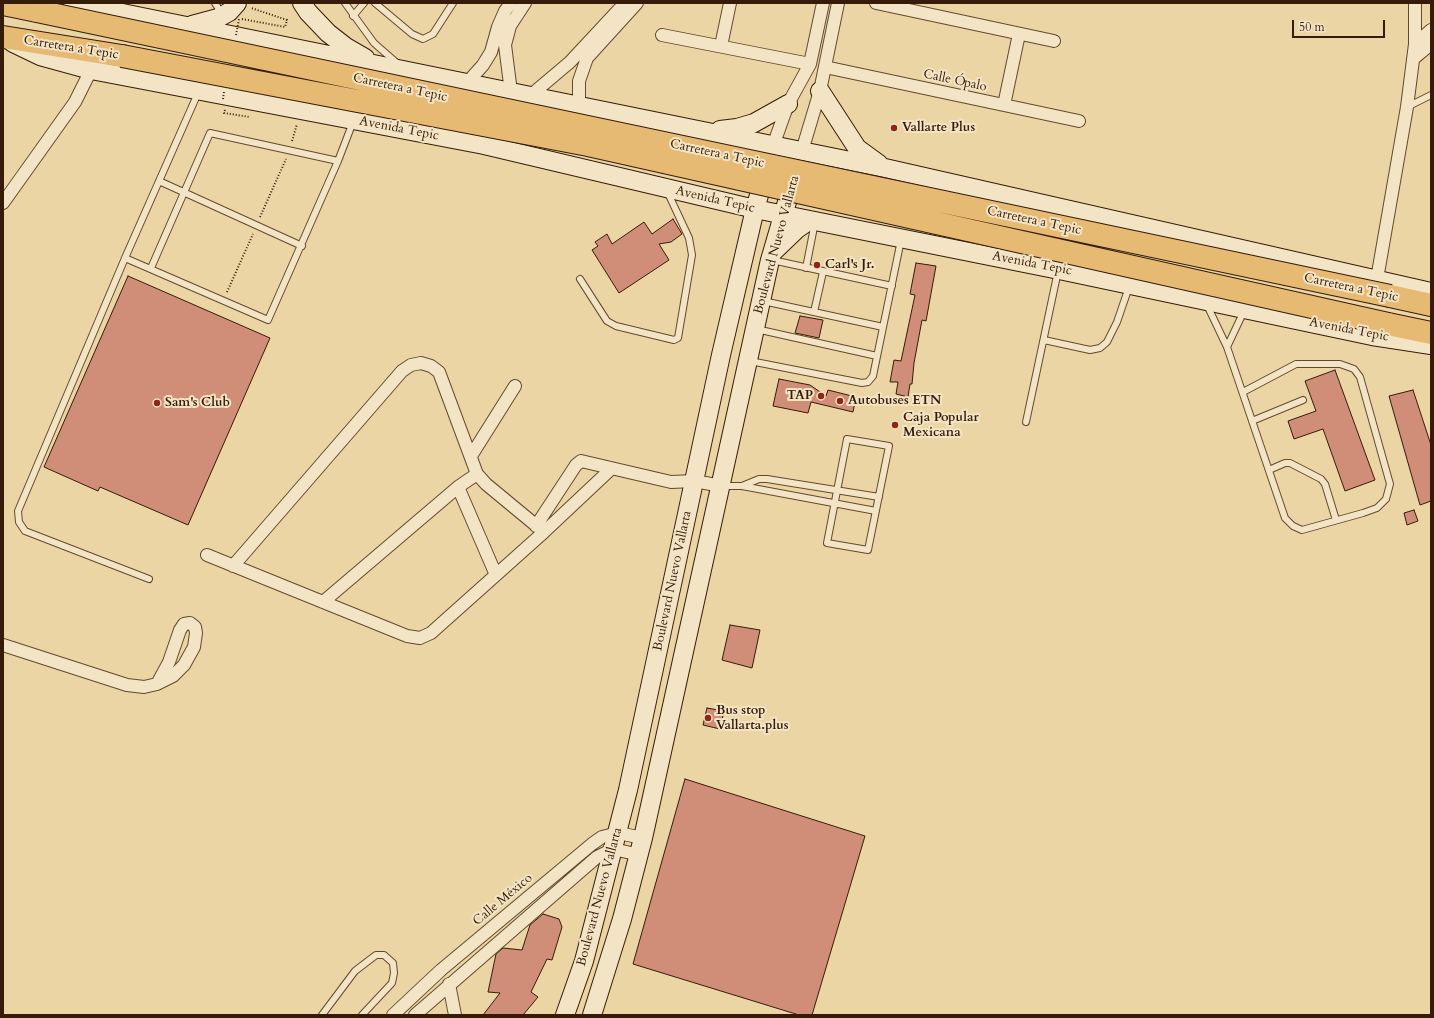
<!DOCTYPE html>
<meta charset="utf-8">
<style>
body{margin:0}
#map{position:relative;width:1434px;height:1018px;overflow:hidden;background:#ebd5a5;font-family:Cardo,serif}
canvas{display:block}
.frame{position:absolute;inset:0;border:4px solid #361b08;pointer-events:none}
.scale{position:absolute;left:1292px;top:20px;width:93px;height:18px;box-sizing:border-box;border:2px solid #361b08;border-top:0;padding-left:5px;font-size:12px;line-height:14px;white-space:nowrap;color:#361b08;-webkit-text-stroke:3px #f2e4c4;paint-order:stroke}
</style>
<div id="map">
<canvas width="1434" height="1018"></canvas>
<div class="frame"></div>
<div class="scale">50 m</div>
</div>
<script>
const ctx = document.querySelector('canvas').getContext('2d');
ctx.lineJoin = 'round';
function paint(path, color) { ctx.fillStyle = color; ctx.fill(path, 'evenodd'); }
const toPath = rows => new Path2D(rows.map(r => 'M' + r).join(''));
function strokePath(path, color, width, dash) { ctx.strokeStyle = color; ctx.lineWidth = width; ctx.lineCap = dash ? 'butt' : 'round'; ctx.setLineDash(dash || []); ctx.stroke(path); }
function label(font, color, halo, rows, align = 'center') {
  ctx.font = font + ' Cardo,serif'; ctx.lineWidth = 4; ctx.setLineDash([]); ctx.textBaseline = 'middle'; ctx.strokeStyle = halo; ctx.fillStyle = color; for (const [text, x, y, turn = 0] of rows) {
    ctx.save(); ctx.translate(x, y); ctx.rotate((+turn || 0) * Math.PI / 180); ctx.textAlign = isNaN(turn) ? turn : align; if (halo) ctx.strokeText(text, 0, 0); ctx.fillText(text, 0, 0); ctx.restore();
  }
}
const building = toPath([
 [673,219,682,234,671,242,659,244,669,260,619,293,592,250,598,246,595,242,607,234,612,244,644,222,652,234,673,219],
 [916,263,936,266,926,321,922,320,914,363,912,384,910,384,908,397,896,394,898,382,890,382,894,360,901,361,915,295,910,294,916,263],
 [128,276,270,338,188,525,100,487,98,491,44,467,128,276],
 [800,316,823,320,819,338,795,333,800,316],
 [1335,370,1375,480,1345,491,1323,429,1294,439,1288,421,1316,411,1305,381,1335,370],
 [779,379,810,385,826,396,828,390,856,397,853,412,811,402,808,413,773,406,779,379],
 [1413,390,1431,445,1431,501,1420,505,1389,396,1413,390],
 [1414,510,1418,521,1407,525,1404,513,1414,510],
 [730,625,760,630,752,668,722,660,730,625],
 [707,708,724,711,720,729,703,725,707,708],
 [685,779,865,836,812,1015,799,1015,633,964,685,779],
 [543,914,559,919,562,927,552,960,547,959,531,992,538,997,523,1015,483,1015,500,993,488,992,496,954,503,948,522,950,530,925,543,914]
]);
paint(building, '#d08d78');
strokePath(building, '#361b08', 1);
const lane = toPath([
 [215,3,222,14],
 [345,3,374,43,398,64],
 [375,3,412,34,423,39,433,34,453,3],
 [353,16,364,3],
 [1407,107,1431,95],
 [159,181,302,246],
 [125,258,268,320,338,161,353,122],
 [772,260,892,286],
 [151,268,210,133,338,161],
 [806,268,815,222],
 [580,279,607,321,616,326,674,340,678,338,692,255,689,238,667,191],
 [763,301,883,327],
 [1207,305,1227,347,1285,518,1293,526,1302,530,1363,513,1377,508,1386,499,1390,484,1360,377,1354,369,1340,364,1296,364,1243,392],
 [814,312,823,272],
 [756,329,877,356],
 [1044,340,1090,350,1100,348,1107,342,1117,322,1129,287],
 [1227,347,1244,311],
 [750,361,862,383,868,382,873,376,901,240],
 [1252,421,1303,400],
 [1026,422,1058,271],
 [847,439,889,446,868,550,827,543,847,439],
 [1269,470,1285,463,1290,463,1321,479,1325,484,1336,520],
 [722,486,742,486,876,511],
 [742,486,759,479,767,479,879,497],
 [149,579,25,531,19,522,18,511,125,258,198,93],
 [322,1015,355,971,376,955,384,955,393,963,394,973,392,983,362,1015]
]);
const street = toPath([
 [876,3,1054,41],
 [662,35,810,64],
 [1415,44,1431,30],
 [721,46,730,3],
 [1413,59,1431,44],
 [825,67,1079,121],
 [467,83,483,65,491,52,498,27,505,11,511,3],
 [511,92,505,45,510,26,525,3],
 [531,95,570,62,625,3],
 [579,105,579,81,587,58,637,3],
 [1004,105,1019,34],
 [773,146,788,104,810,64,823,3],
 [802,151,820,91,838,3],
 [3,203,75,102,91,70],
 [1377,279,1407,107,1415,44,1415,3],
 [471,456,515,386],
 [458,487,496,575],
 [536,526,576,465,581,461,671,482,694,481,722,486],
 [207,555,407,636,420,638,431,633,544,532,611,469],
 [233,566,402,371,411,365,421,363,431,366,439,372,477,474,486,484,544,532],
 [323,602,458,487,477,474],
 [3,645,127,685,144,687,157,684,173,676,184,665,194,647,196,633,195,627,190,623,184,624,180,630,169,662,157,684],
 [449,984,455,1015],
 [393,1015,441,970,592,844,602,837,618,833,643,838],
 [415,1015,597,857,613,849,640,855]
]);
const secondary = toPath([
 [73,3,885,168,1431,292],
 [302,3,308,12,328,33,346,47,365,58],
 [192,25,218,18,229,12,237,3],
 [13,43,40,56,91,70,484,145,755,209,1059,270,1372,336,1431,345],
 [820,91,857,148,879,164],
 [720,130,737,128,754,123,788,104],
 [773,252,797,229,810,220],
 [565,1015,584,961,628,790,721,355,755,209,766,171],
 [592,1015,622,919,643,838,770,260,794,178]
]);
const highway = toPath([
 [3,4,37,11],
 [3,37,122,56],
 [1390,296,1431,305],
 [1388,324,1431,333]
]);
strokePath(lane, '#634a2f', 8);
strokePath(street, '#634a2f', 14);
strokePath(secondary, '#361b08', 20);
strokePath(highway, '#361b08', 24);
strokePath(toPath([
 [242,19,285,27,287,20,251,8],
 [225,110,224,113,250,117],
 [292,141,297,124],
 [260,217,286,159],
 [227,292,253,234]
]), '#361b08', 2, [1, 2]);
strokePath(lane, '#f2e4c4', 6);
strokePath(street, '#f2e4c4', 12);
strokePath(secondary, '#f2e4c4', 18);
strokePath(highway, '#e6ba72', 22);
const highwayBridge = toPath([
 [37,11,1390,296],
 [122,56,588,145,1388,324]
]);
strokePath(highwayBridge, '#361b08', 24, []);
strokePath(toPath([
 [236,35,239,19],
 [223,99,224,92]
]), '#361b08', 2, [1, 2]);
strokePath(highwayBridge, '#e6ba72', 22);
for (const [x, y, r, color] of [
 [894,128,4,"#8f2418"],
 [817,265,4,"#8f2418"],
 [821,396,4,"#8f2418"],
 [840,401,4,"#8f2418"],
 [157,403,4,"#8f2418"],
 [895,425,4,"#8f2418"],
 [708,718,4,"#8f2418"]
]) { const dot = new Path2D(); dot.arc(x, y, r, 0, 2 * Math.PI); ctx.fillStyle = color; ctx.fill(dot); strokePath(dot, '#f2e4c4', 1.5); }
label('13px', '#361b08', '#f2e4c4', [
 ["Carretera a Tepic",71,48,9],
 ["Calle Ópalo",955,81,12],
 ["Carretera a Tepic",400,88,12],
 ["Avenida Tepic",399,129,11],
 ["Carretera a Tepic",717,154,12],
 ["Avenida Tepic",715,200,13],
 ["Carretera a Tepic",1034,221,12],
 ["Boulevard Nuevo Vallarta",777,245,-75],
 ["Avenida Tepic",1032,264,11],
 ["Carretera a Tepic",1351,288,12],
 ["Avenida Tepic",1349,330,11],
 ["Boulevard Nuevo Vallarta",673,581,-78],
 ["Boulevard Nuevo Vallarta",600,897,-75],
 ["Calle México",503,900,-40]
]);
label('bold 13px', '#361b08', '#f2e4c4', [
 ["Vallarte Plus",902,128],
 ["Carl's Jr.",825,265],
 ["TAP",813,396,"right"],
 ["Autobuses ETN",848,401],
 ["Sam's Club",165,403],
 ["Caja Popular",903,418],
 ["Mexicana",903,433],
 ["Bus stop",716,711],
 ["Vallarta.plus",716,726]
], 'left');
</script>
